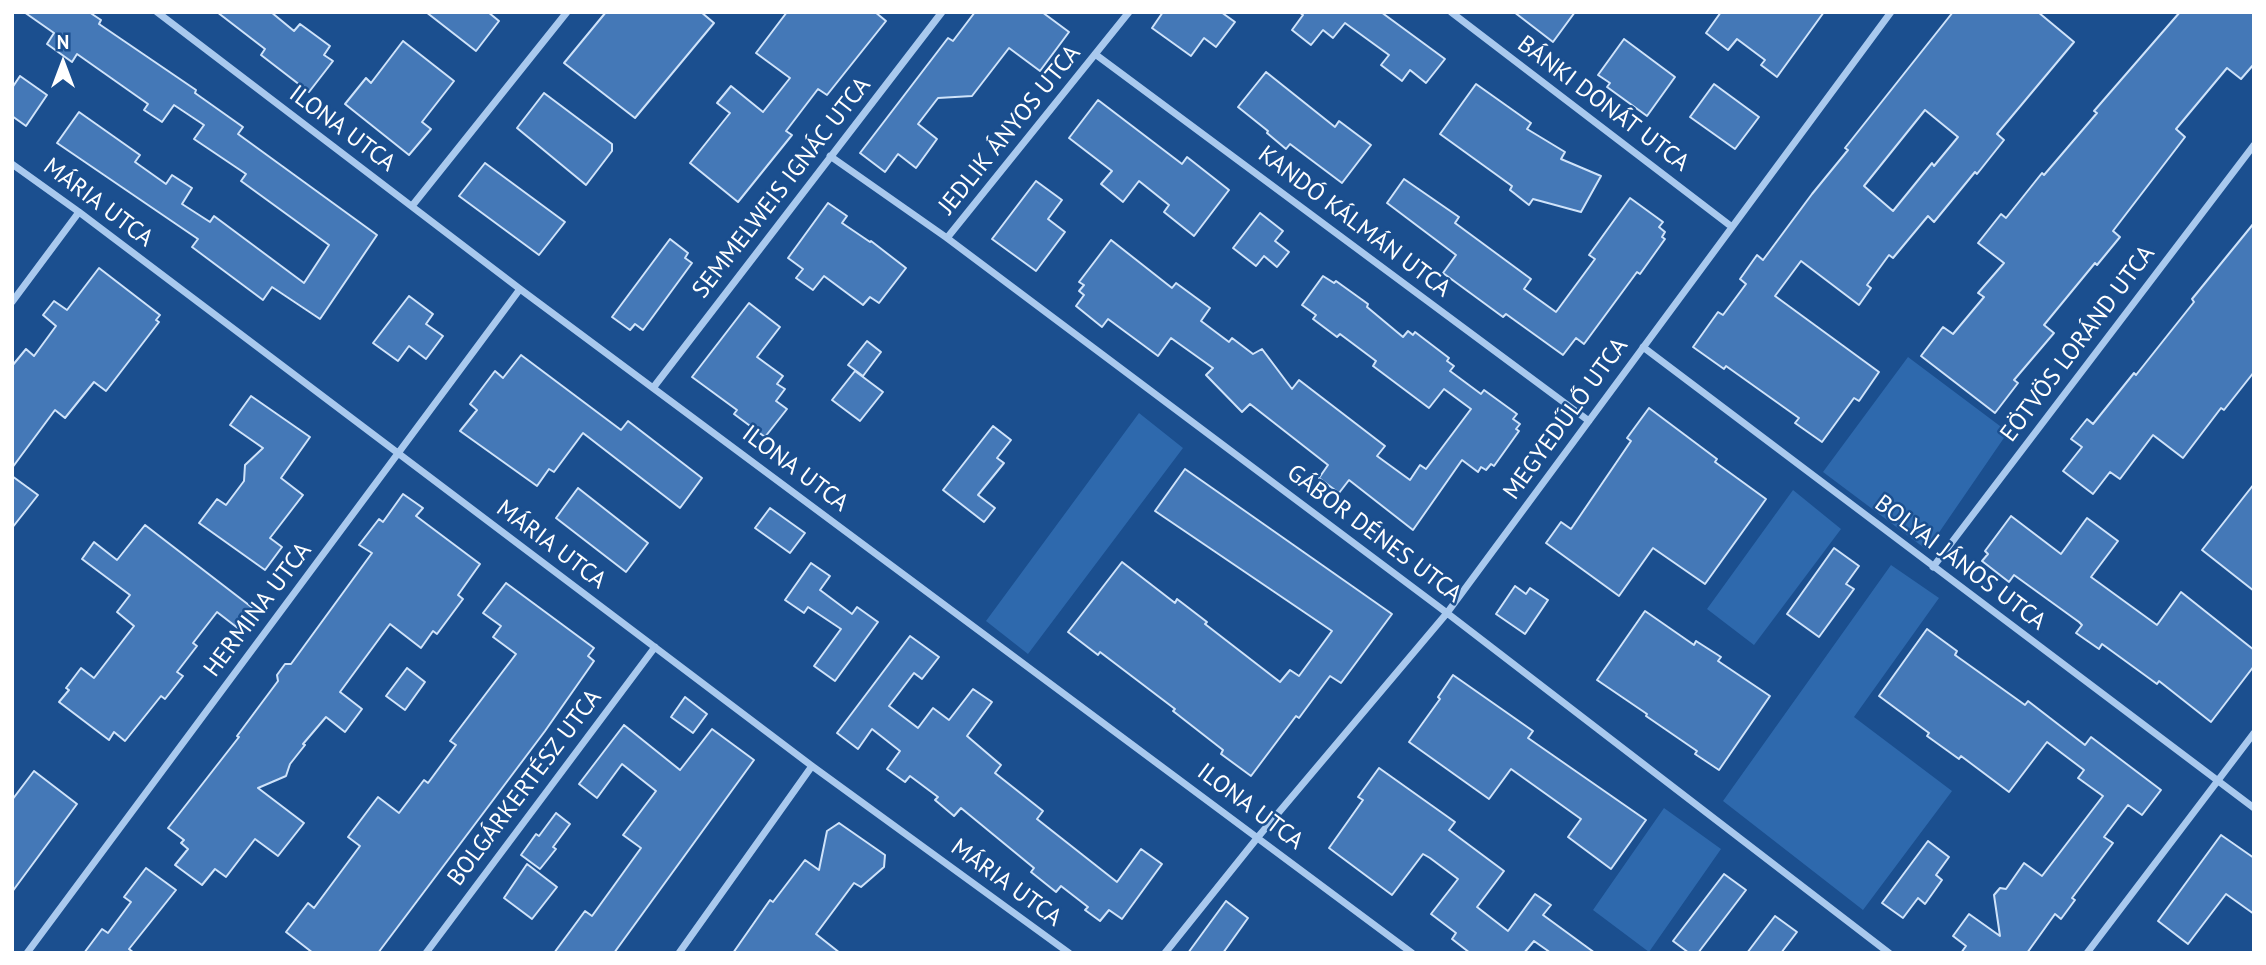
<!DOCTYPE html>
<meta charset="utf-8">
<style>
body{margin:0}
#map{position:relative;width:2266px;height:965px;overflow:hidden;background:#1b4f8f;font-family:"PT Sans",sans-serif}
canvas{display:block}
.frame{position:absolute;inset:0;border:14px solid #fff;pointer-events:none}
.north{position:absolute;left:28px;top:28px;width:70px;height:70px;-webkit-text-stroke:5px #1b4f8f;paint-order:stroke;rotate:0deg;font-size:19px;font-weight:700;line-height:28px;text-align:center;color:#fff}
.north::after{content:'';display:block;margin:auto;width:24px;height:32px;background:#fff;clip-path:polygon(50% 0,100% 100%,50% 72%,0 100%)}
</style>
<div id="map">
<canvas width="2266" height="965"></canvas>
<div class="frame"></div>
<div class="north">N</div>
</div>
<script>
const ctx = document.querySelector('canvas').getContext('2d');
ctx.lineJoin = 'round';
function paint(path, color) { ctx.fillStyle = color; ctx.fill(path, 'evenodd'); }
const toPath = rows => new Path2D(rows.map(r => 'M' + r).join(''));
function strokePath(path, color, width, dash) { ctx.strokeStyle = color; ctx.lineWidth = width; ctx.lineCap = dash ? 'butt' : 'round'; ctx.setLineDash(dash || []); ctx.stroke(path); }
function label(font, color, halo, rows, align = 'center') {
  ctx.font = font + ' "PT Sans",sans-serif'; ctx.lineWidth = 5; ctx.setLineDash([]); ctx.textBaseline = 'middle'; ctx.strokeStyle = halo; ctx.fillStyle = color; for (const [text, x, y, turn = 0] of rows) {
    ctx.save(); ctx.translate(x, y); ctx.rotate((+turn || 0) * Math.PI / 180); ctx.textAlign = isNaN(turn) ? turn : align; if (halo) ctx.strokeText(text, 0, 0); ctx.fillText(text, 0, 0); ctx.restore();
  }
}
paint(toPath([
 [1908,357,2008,432,1927,550,1823,472],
 [1139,413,1183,448,1028,654,986,621],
 [1793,490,1841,529,1754,645,1707,609],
 [1891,565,1939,598,1854,717,1952,791,1863,910,1723,801],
 [1664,808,1721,849,1649,952,1593,910]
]), '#2e69ad');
const building = toPath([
 [24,12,89,12,101,20,99,24,196,90,195,93,243,127,238,134,377,235,320,319,272,287,263,300,192,247,198,239,57,143,79,112,140,155,135,162,166,184,172,175,192,188,182,204,210,222,214,216,304,283,329,245,241,181,246,174,194,139,204,125,174,105,162,122,144,110,148,104,77,54,72,62,47,44,54,33,24,12],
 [217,12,271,12,294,31,300,24,330,46,324,55,333,61,309,92,261,55,265,49,217,12],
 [426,12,488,12,499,21,476,51,426,12],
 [606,12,701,12,714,23,635,118,564,63,606,12],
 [787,12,875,12,886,21,827,95,818,89,786,131,792,135,738,202,690,163,730,113,717,103,731,86,763,112,790,78,756,53,787,12],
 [975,12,1042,12,1069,32,1040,71,1009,48,972,96,938,98,918,124,937,139,916,168,898,154,885,172,860,153,948,38,953,41,975,12],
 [1163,12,1221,12,1235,22,1216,47,1204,38,1191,56,1152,28,1163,12],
 [1299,12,1381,12,1445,59,1426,83,1410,70,1402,81,1381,65,1389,55,1345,23,1333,38,1323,30,1311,45,1292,30,1303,15,1299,12],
 [1514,12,1575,12,1553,42,1514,12],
 [1721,12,1824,12,1777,77,1761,65,1765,60,1737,39,1728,50,1706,33,1721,12],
 [1953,12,2038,12,2074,42,1997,134,2004,140,1977,174,1975,172,1934,222,1928,216,1893,258,1889,255,1867,285,1871,288,1859,305,1801,261,1775,296,1879,372,1859,401,1854,398,1822,442,1795,423,1799,418,1726,366,1724,369,1693,347,1718,312,1723,315,1746,284,1740,279,1757,255,1763,260,1812,194,1848,150,1845,148,1953,12],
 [1925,110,1958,137,1934,166,1932,163,1893,211,1864,186,1925,110],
 [2180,12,2254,12,2254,64,2241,79,2227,68,2176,129,2185,137,2113,231,2120,237,2097,265,2095,263,2044,325,2054,333,2014,380,2018,383,1995,413,1921,356,1943,327,1953,334,1984,297,1978,293,2004,263,1978,243,2001,214,2006,218,2042,173,2044,175,2097,113,2094,111,2180,12],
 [1624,39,1675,77,1647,116,1607,87,1610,83,1598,75,1624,39],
 [403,41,454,81,422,122,431,129,409,155,345,104,366,78,371,83,403,41],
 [1266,72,1335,127,1339,121,1371,145,1342,183,1290,144,1286,149,1267,133,1268,131,1238,107,1266,72],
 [20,76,47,95,26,126,12,116,12,88,20,76],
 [1476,84,1531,123,1527,129,1565,152,1561,159,1601,176,1581,212,1533,199,1529,205,1510,190,1512,186,1440,134,1476,84],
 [1714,84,1759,117,1735,149,1690,117,1714,84],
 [544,93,612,144,612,151,586,185,517,128,544,93],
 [1098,100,1182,164,1187,157,1229,190,1194,236,1164,212,1169,205,1139,181,1123,202,1101,184,1112,171,1069,138,1098,100],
 [485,163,565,222,539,255,459,196,485,163],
 [1404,179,1459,217,1455,223,1531,279,1524,289,1556,312,1595,259,1589,255,1630,198,1663,222,1659,227,1665,232,1662,237,1665,239,1640,274,1637,272,1584,344,1576,338,1563,355,1506,314,1503,317,1443,273,1456,255,1387,203,1404,179],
 [1036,181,1062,200,1048,219,1065,232,1036,271,992,239,1036,181],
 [828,203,847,216,842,223,870,242,871,241,906,268,879,303,870,297,863,305,824,276,813,290,796,278,803,269,788,258,828,203],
 [1260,213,1283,231,1275,241,1289,252,1277,267,1264,256,1256,266,1233,248,1260,213],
 [2254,223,2254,372,2224,410,2221,408,2183,458,2153,435,2120,479,2110,472,2093,494,2063,471,2082,447,2071,439,2087,419,2093,424,2134,373,2136,375,2194,302,2192,299,2254,223],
 [670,239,688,253,685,258,692,263,643,330,635,324,630,330,612,317,670,239],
 [1111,240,1172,288,1176,283,1210,308,1201,321,1229,342,1232,338,1253,354,1262,349,1292,389,1299,380,1385,446,1377,456,1410,480,1420,465,1426,469,1471,409,1444,389,1429,408,1373,366,1376,361,1340,334,1337,337,1313,319,1316,315,1302,305,1323,276,1334,283,1336,281,1368,304,1367,307,1403,337,1408,331,1413,335,1415,332,1449,358,1447,361,1454,366,1450,371,1481,394,1484,390,1517,414,1513,419,1520,424,1516,429,1519,431,1494,466,1491,464,1486,470,1481,467,1478,472,1462,460,1413,530,1349,480,1339,493,1319,478,1328,465,1250,404,1242,412,1206,375,1213,368,1171,338,1158,356,1108,319,1102,327,1076,306,1084,295,1079,291,1084,285,1079,282,1111,240],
 [99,268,160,315,156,320,159,322,106,391,94,382,65,418,55,410,12,468,12,366,26,349,34,356,56,326,43,315,54,301,67,310,99,268],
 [409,296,433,314,426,324,443,336,426,359,409,346,398,361,373,343,409,296],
 [749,303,780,327,757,357,783,376,777,384,785,389,776,401,787,409,765,437,734,414,737,410,692,377,749,303],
 [867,341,881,352,863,376,848,365,867,341],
 [521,355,621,430,628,421,702,478,680,508,583,433,554,472,549,469,537,486,460,431,477,410,470,404,495,371,503,378,521,355],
 [855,371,883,392,860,421,832,400,855,371],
 [251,396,310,437,281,478,303,495,270,538,282,547,265,570,199,523,217,499,226,505,244,481,245,465,263,448,230,425,251,396],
 [1649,408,1717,459,1715,462,1766,499,1705,584,1653,548,1619,596,1546,543,1561,522,1571,529,1631,441,1627,438,1649,408],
 [993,426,1011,440,997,458,1004,463,978,495,995,508,984,522,943,490,993,426],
 [1185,469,1392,614,1341,683,1330,676,1299,718,1296,716,1251,776,1221,754,1223,750,1173,711,1175,709,1100,652,1098,655,1068,632,1122,562,1175,603,1177,599,1207,622,1205,624,1280,682,1290,670,1299,676,1332,631,1155,511,1185,469],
 [12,476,38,495,12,528,12,476],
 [2254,484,2254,591,2202,550,2254,484],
 [578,488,648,543,626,572,556,518,578,488],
 [403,494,423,508,416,516,480,564,458,595,463,599,437,634,433,631,421,648,390,624,340,692,362,709,345,732,326,717,303,744,305,745,290,764,286,776,258,788,304,823,278,856,255,839,226,877,215,869,202,885,175,865,188,849,181,843,184,840,168,828,239,737,237,736,278,681,277,675,285,664,291,664,372,553,359,545,379,519,383,522,403,494],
 [770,508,805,533,790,553,755,528,770,508],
 [2011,516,2061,554,2087,518,2118,541,2091,577,2157,625,2181,592,2254,650,2254,666,2211,722,2159,681,2157,684,2102,644,2099,649,2076,633,2082,625,2079,622,2014,575,2009,582,1982,561,1988,554,1985,551,2011,516],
 [145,525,254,609,239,629,217,612,193,643,197,646,177,672,183,676,165,699,161,696,125,741,114,732,109,740,59,702,69,690,66,688,81,668,94,678,134,626,117,612,130,595,82,559,94,542,117,560,145,525],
 [1834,548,1859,566,1846,584,1854,589,1819,637,1787,614,1834,548],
 [811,563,830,576,820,590,852,614,857,607,878,622,835,681,814,666,841,629,808,607,804,613,785,600,811,563],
 [506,583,594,648,588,656,594,661,545,731,378,953,313,953,286,932,308,903,314,908,360,846,348,837,378,797,399,813,424,780,428,783,456,745,450,741,516,654,493,637,501,626,483,613,506,583],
 [1515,586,1526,594,1530,588,1548,600,1525,634,1496,614,1515,586],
 [1645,611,1694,645,1696,641,1721,657,1718,661,1770,696,1719,770,1695,754,1697,751,1646,716,1647,714,1597,680,1645,611],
 [1927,629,1957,651,1955,655,2025,705,2028,701,2085,745,2091,737,2161,790,2142,815,2128,805,2104,837,2113,843,2072,898,2075,900,2061,919,2055,914,2027,953,1961,953,1966,946,1953,936,1969,914,2000,936,1994,895,2000,888,2006,889,2024,863,2042,876,2103,796,2078,778,2084,770,2047,742,2009,792,1961,756,1959,759,1927,736,1929,733,1879,696,1927,629],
 [910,636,939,657,922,679,914,673,889,706,918,728,933,708,949,720,973,689,992,702,967,736,1001,765,995,773,1043,811,1037,819,1117,882,1141,849,1162,864,1122,919,1109,910,1100,921,1085,910,1088,907,1061,886,1056,892,1031,872,1034,868,961,808,954,816,935,800,938,797,910,776,905,782,887,769,900,751,872,729,858,749,837,733,910,636],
 [407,668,425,682,405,710,386,696,407,668],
 [1453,675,1533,731,1528,738,1646,820,1611,869,1568,837,1581,819,1511,769,1489,799,1409,742,1440,699,1438,697,1453,675],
 [685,697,707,714,693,733,671,717,685,697],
 [624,725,680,770,712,729,754,760,614,953,554,953,585,911,592,916,641,848,623,835,656,791,622,764,597,798,579,784,624,725],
 [1379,768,1455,822,1449,830,1504,871,1477,907,1508,931,1535,894,1551,905,1543,915,1595,953,1551,953,1534,941,1524,953,1470,953,1452,939,1456,933,1431,914,1458,879,1430,858,1423,854,1392,895,1329,848,1363,800,1358,797,1379,768],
 [34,771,77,804,12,892,12,800,34,771],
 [556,813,570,824,553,847,556,849,540,869,521,855,536,834,539,836,556,813],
 [839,823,885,855,884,867,861,887,854,883,816,934,840,953,733,953,770,900,773,902,805,860,819,870,827,831,839,823],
 [2221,835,2254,858,2254,914,2226,894,2188,944,2158,921,2221,835],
 [1928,841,1949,857,1936,875,1942,880,1925,904,1918,898,1903,918,1882,903,1928,841],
 [527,864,557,887,532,919,504,898,527,864],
 [146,868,176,890,129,949,134,953,84,953,102,929,108,933,131,902,124,897,146,868],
 [1724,874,1746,890,1698,953,1689,953,1673,941,1724,874],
 [1226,901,1248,918,1223,953,1188,953,1226,901],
 [1775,916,1797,932,1781,953,1747,953,1775,916]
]);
paint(building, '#4478b7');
strokePath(building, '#cfe3fa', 2);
strokePath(toPath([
 [157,12,520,289,1412,953],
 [1451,12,1732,227],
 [1095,54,1589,421],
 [830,156,947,238,1447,613,1889,953],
 [12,164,79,212,812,766,1069,953],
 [412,206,567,12],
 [947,238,1129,12],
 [12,302,79,212],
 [1643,347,2254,808],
 [653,388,942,12],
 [1933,567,2254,145],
 [27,953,520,289],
 [426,953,655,647],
 [679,953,812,766],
 [1165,953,1258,837,1447,613,1891,12],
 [2087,953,2254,733]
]), '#a9c9ee', 7);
label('24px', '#fff', '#1b4f8f', [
 ["BÁNKI DONÁT UTCA",1603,104,37],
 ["ILONA UTCA",342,129,37],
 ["JEDLIK ÁNYOS UTCA",1010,130,-51],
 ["SEMMELWEIS IGNÁC UTCA",782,188,-52],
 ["MÁRIA UTCA",98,203,37],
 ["KANDÓ KÁLMÁN UTCA",1354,222,37],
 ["EÖTVÖS LORÁND UTCA",2078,344,-53],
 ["MEGYEDŰLŐ UTCA",1566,419,-54],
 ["ILONA UTCA",795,469,37],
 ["GÁBOR DÉNES UTCA",1374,534,37],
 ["MÁRIA UTCA",551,545,37],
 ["BOLYAI JÁNOS UTCA",1960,563,37],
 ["HERMINA UTCA",258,610,-53],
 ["BOLGÁRKERTÉSZ UTCA",525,788,-53],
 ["ILONA UTCA",1250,807,37],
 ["MÁRIA UTCA",1006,883,36]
]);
</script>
